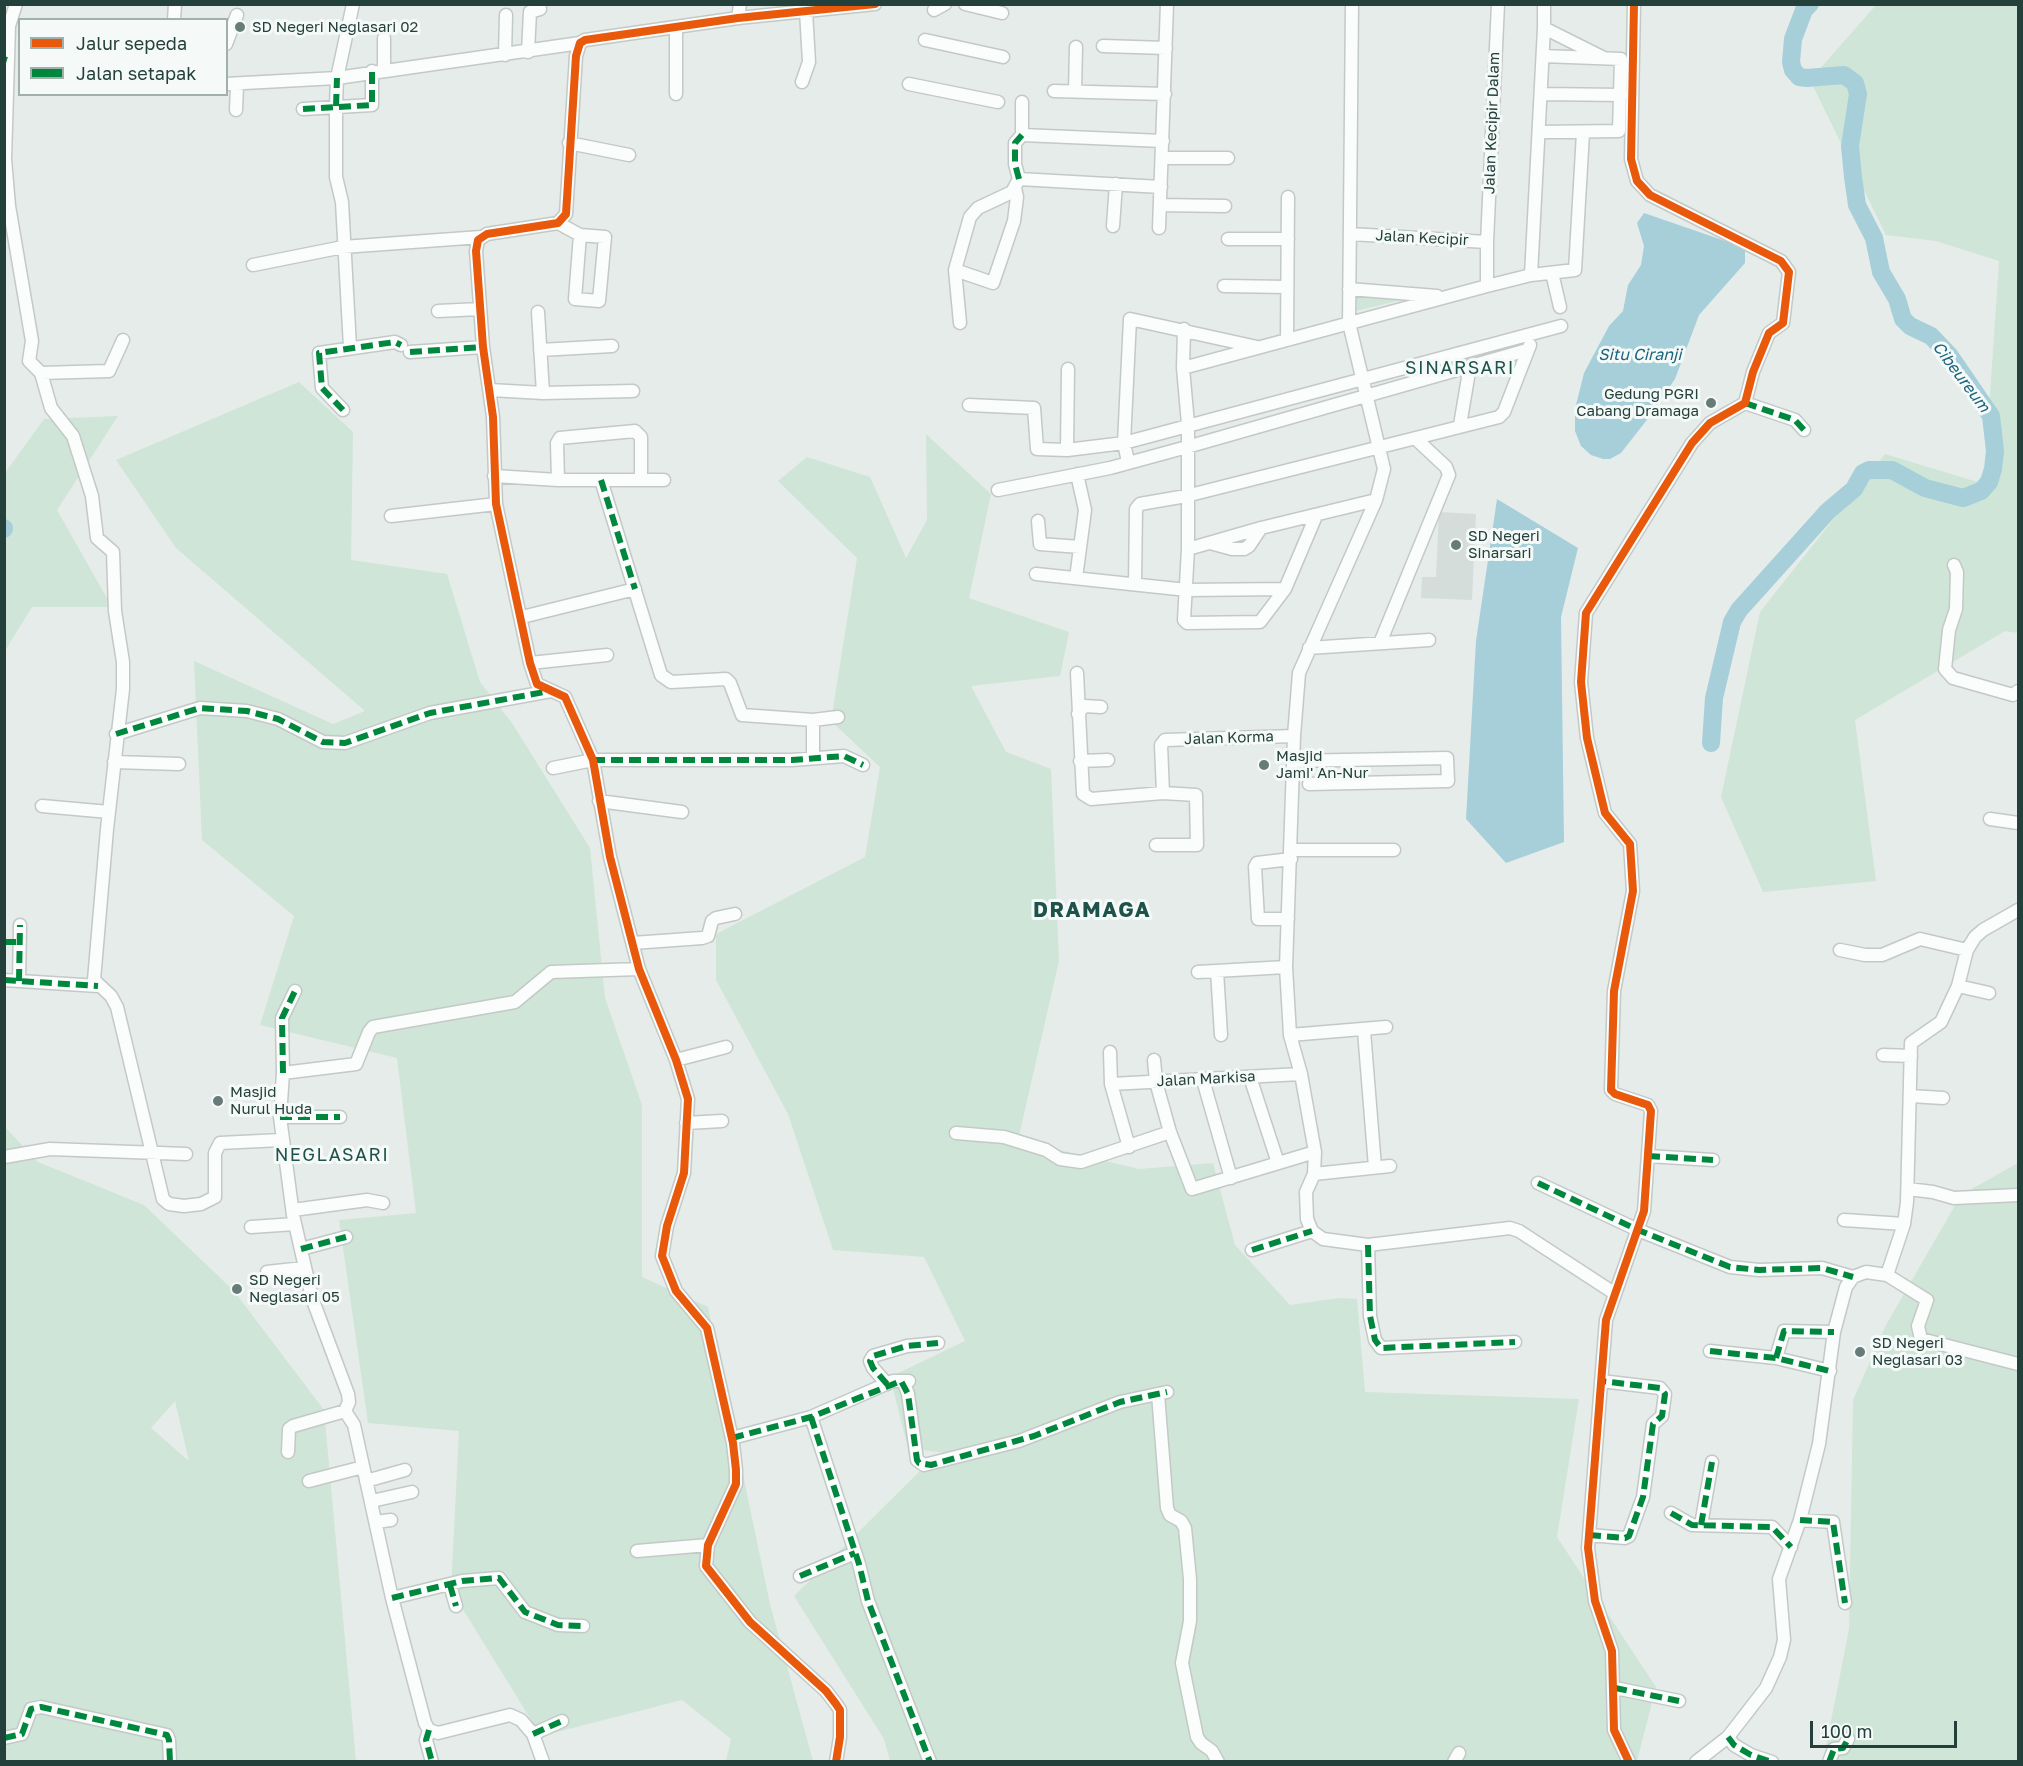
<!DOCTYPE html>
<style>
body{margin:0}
#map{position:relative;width:2023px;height:1766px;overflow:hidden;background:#e6ece9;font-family:"Golos Text",sans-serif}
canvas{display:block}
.frame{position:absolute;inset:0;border:6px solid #23403b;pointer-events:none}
.legend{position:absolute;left:18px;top:18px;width:210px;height:78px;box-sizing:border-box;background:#f5faf8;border:2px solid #a1b0ac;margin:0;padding:8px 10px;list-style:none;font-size:18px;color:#23403b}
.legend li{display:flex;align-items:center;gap:12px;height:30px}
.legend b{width:30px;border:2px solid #a1b0ac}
.scale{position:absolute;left:1810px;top:1721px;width:147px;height:27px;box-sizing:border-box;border:3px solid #23403b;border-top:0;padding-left:8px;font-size:18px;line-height:21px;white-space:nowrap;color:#23403b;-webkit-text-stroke:4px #f5faf8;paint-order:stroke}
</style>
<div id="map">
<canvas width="2023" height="1766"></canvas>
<div class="frame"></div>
<ul class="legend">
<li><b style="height:8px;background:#e8590c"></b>Jalur sepeda</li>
<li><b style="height:8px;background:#00873e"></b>Jalan setapak</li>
</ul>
<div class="scale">100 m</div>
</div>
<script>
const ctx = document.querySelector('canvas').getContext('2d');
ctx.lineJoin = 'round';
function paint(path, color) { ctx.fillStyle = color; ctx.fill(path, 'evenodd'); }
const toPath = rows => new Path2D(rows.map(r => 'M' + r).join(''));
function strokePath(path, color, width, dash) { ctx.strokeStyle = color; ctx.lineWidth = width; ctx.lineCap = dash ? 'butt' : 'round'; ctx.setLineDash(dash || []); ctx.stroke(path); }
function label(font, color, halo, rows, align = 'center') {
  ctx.font = font + ' "Golos Text",sans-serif'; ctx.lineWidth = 6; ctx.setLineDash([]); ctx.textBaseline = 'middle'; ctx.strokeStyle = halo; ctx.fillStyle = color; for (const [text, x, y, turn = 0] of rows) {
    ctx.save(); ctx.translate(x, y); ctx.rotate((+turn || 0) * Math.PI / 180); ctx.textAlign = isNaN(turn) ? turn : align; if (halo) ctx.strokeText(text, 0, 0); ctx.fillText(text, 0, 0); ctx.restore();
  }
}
paint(toPath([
 [1439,512,1476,514,1472,600,1421,598,1422,577,1436,577]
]), '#d4ddd9');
paint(toPath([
 [1876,5,2018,5,2018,633,2005,631,1855,720,1876,881,1763,892,1721,797,1760,612,1885,454,1984,484,1999,261,1936,241,1886,235,1810,80],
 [1352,291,1410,298,1351,312],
 [299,382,353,432,351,560,447,574,480,682,512,723,590,848,605,998,642,1105,642,1277,708,1307,770,1604,813,1761,726,1761,731,1739,682,1700,541,1736,451,1590,459,1431,368,1423,339,1220,416,1213,397,1058,260,1025,294,916,202,840,194,661,333,724,365,711,176,548,116,460],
 [118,416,57,510,112,607,32,607,5,651,5,473,44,419],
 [926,434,991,494,969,598,1069,632,1060,676,971,686,1006,752,1051,769,1059,961,1018,1140,1139,1169,1213,1163,1235,1245,1290,1305,1339,1298,1357,1299,1365,1392,1579,1399,1557,1537,1656,1687,1637,1761,890,1761,884,1739,794,1596,924,1467,946,1453,908,1448,890,1377,965,1341,924,1257,833,1250,788,1114,716,980,716,934,865,857,880,767,831,721,857,558,778,481,807,457,870,477,906,558,927,520],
 [4,1126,38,1162,144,1205,234,1291,324,1410,356,1761,5,1761],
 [175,1401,189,1461,151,1428],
 [2018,1163,2018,1761,1823,1762,1849,1629,1853,1400,1886,1325,1961,1195]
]), '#cfe5d7');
paint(toPath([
 [1644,213,1734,244,1745,251,1745,263,1699,315,1675,379,1646,421,1621,453,1610,459,1603,459,1591,455,1581,446,1575,431,1575,409,1584,373,1609,326,1623,311,1628,285,1641,265,1644,246,1637,223],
 [1497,499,1578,548,1561,617,1564,842,1506,863,1466,819,1476,641]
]), '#a6cfda');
strokePath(toPath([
 [4,528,4,529],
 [1711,743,1714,698,1732,622,1739,610,1828,511,1854,489,1863,473,1869,470,1892,470,1925,488,1963,498,1981,491,1989,482,1993,469,1995,451,1991,416,1950,356,1931,336,1910,326,1903,319,1897,299,1881,272,1874,238,1857,205,1853,177,1850,146,1858,94,1855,83,1844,75,1807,78,1799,77,1793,70,1791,62,1793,39,1804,10,1810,4]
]), '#a6cfda', 18);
const minor = toPath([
 [16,4,9,26,5,159,9,206,32,341,29,361,41,373,51,408,73,436,92,496,97,538,113,552,115,611,123,662,123,689,107,829,94,980,111,996,117,1007,163,1199,169,1204,184,1206,201,1204,215,1197,215,1153,220,1143,281,1140],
 [965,4,1002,13],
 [1352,4,1349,323,1384,469,1376,500,1299,673,1294,736,1286,967,1290,1035,1301,1074,1315,1152,1314,1174,1306,1192,1307,1219,1312,1231,1323,1239,1368,1245,1510,1228,1519,1231,1614,1293],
 [934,10,945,4],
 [738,18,740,4],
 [174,20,175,4],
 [676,27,676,94],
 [1544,28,1544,5],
 [384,38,384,70],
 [925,40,1003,57],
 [226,44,237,15],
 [1103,46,1166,48],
 [528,52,530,12,540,9,539,4],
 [505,55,506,15],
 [802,82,809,62,806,11],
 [226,84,337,78,580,43],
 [909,84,998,102],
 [1054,91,1165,94],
 [1075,91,1076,47],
 [1541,94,1621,95],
 [1022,102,1022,135,1163,141],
 [303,109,372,105,372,71],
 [236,110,237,86],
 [1539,132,1619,131,1621,59,1543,56],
 [569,143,629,155],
 [1163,158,1228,158],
 [1019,179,1015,164,1015,143,1022,135],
 [1160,205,1225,206],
 [558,223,580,235,605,237,599,301,575,299,580,235],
 [1113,226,1116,184],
 [1159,228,1167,4],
 [1350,234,1487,242,1487,286],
 [1228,239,1288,239],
 [1487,242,1498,4],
 [253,265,343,247,481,237],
 [955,270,993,283,1014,221,1017,197,1015,188],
 [1552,273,1560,307],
 [1531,275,1544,28,1604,58],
 [1224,286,1287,287],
 [1349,289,1437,296],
 [438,311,480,309],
 [538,312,543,393],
 [960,323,955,270,970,217,978,208,1012,192,1019,179,1161,187],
 [1184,329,1183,368,1188,424,1188,549,1184,620,1187,623,1260,622,1285,589,1316,516],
 [1287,340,1288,197],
 [350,347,342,202,336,177,336,106,337,78,353,4],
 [540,350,612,346],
 [410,352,483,347],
 [1183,368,1487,286,1531,275,1575,270,1583,133],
 [41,373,109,371,123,340],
 [490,390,543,393,633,391],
 [1745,403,1795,420,1804,430],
 [969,405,1034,408,1037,449,1067,450,1124,443,1561,326],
 [343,410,322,388,319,353,395,342,401,345],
 [1460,425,1470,366],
 [1067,450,1068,369],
 [1128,462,1124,443,1130,319,1257,347],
 [494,476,558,480,664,480],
 [558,480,557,443,560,438,635,431,641,437,641,480],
 [601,480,661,675,671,682,726,679,730,683,742,715,813,720,813,758],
 [998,490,1110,468,1187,447,1527,350],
 [391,516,496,504],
 [1038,521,1040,544,1080,547],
 [1210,543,1232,549,1244,549,1249,546,1261,528],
 [1188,549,1261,528,1376,500],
 [1954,565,1957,572,1956,609,1949,630,1945,669,1953,678,2013,695,2018,691],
 [1036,574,1187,590,1285,589],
 [1076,578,1085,510,1077,474],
 [1135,584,1136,509,1140,504,1186,496,1499,417,1504,412,1530,345],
 [522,617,635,589],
 [1380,643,1449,475,1446,467,1416,439],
 [1309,648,1429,640],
 [530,663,607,655],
 [1077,673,1083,794,1091,799,1163,793],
 [1078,714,1084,706,1101,707],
 [813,720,838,717],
 [116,734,200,708,247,711,278,719,323,742,345,743,430,713,551,691],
 [1080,761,1108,760],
 [1293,761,1447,758,1448,781,1309,784],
 [114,762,179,764],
 [553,768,593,760,792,760,844,756,863,765],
 [599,801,682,812],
 [42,806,109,812],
 [1990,819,2018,823],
 [1156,845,1197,845,1196,795,1163,793,1161,745,1165,740,1294,736],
 [1291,850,1394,850],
 [1288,919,1258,919,1255,867,1257,863,1291,859],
 [633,943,702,938,708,936,712,921,716,918,735,914],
 [1840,950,1865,955,1882,955,1920,939,1967,950],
 [1217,971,1221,1035],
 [1198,972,1286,967],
 [4,980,98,986],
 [19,981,20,925],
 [1958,986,1989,993],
 [295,991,282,1018,283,1073,280,1117,293,1215,312,1298,348,1394,349,1402,345,1411,354,1425,392,1598,425,1723,429,1730,438,1733,510,1715,521,1720,533,1734,543,1762],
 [1364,1031,1375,1167],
 [1290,1035,1386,1027],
 [1110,1052,1111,1084,1129,1147],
 [1883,1055,1911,1056],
 [676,1060,726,1047],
 [1154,1060,1156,1082,1170,1132,1192,1189,1315,1152],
 [283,1073,356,1064,369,1032,373,1027,515,1002,551,972,639,969],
 [1250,1077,1278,1163],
 [1203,1080,1231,1178],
 [1111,1084,1301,1074],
 [1910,1096,1943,1098],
 [280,1117,340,1117],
 [686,1123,722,1121],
 [956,1133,1004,1137,1046,1150,1060,1159,1081,1162,1170,1132],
 [1648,1156,1713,1160],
 [4,1157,50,1149,186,1154],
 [1314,1174,1390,1166],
 [1538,1183,1638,1230,1730,1267,1759,1270,1822,1268,1853,1277,1866,1272,1887,1275,1927,1300,1918,1326,1921,1339,2018,1364],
 [1908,1189,1933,1192,1954,1198,2018,1195],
 [293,1210,367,1200,383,1203],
 [1844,1220,1904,1224],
 [251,1227,295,1224],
 [1368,1245,1370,1316,1375,1340,1381,1348,1515,1342],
 [301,1249,346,1237],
 [1252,1250,1312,1231],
 [267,1272,303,1268],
 [1887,1275,1904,1224,1907,1202,1911,1043,1941,1022,1958,986,1967,950,1975,937,1983,930,2018,910],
 [1710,1351,1776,1358,1830,1371],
 [1776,1358,1784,1331,1834,1332],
 [904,1383,908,1394,917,1460,924,1465,1019,1441,1120,1402,1167,1392],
 [887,1384,873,1368,870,1361,873,1356,907,1346,938,1343],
 [1158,1394,1167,1508,1170,1515,1181,1521,1185,1528,1190,1579,1190,1621,1182,1663,1197,1737,1201,1743,1212,1751,1218,1762],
 [811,1417,859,1564,868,1601,930,1762],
 [732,1438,811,1417,893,1381,909,1381],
 [288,1452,289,1429,293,1426,345,1411],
 [309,1481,363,1467],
 [366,1481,405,1470],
 [372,1501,412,1492],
 [1671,1513,1692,1525,1772,1527,1791,1547],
 [1800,1520,1833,1522,1845,1603],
 [376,1522,391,1520],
 [1701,1525,1712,1462],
 [1589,1535,1625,1538,1629,1536,1643,1497,1653,1424,1662,1416,1665,1394,1660,1388,1601,1381],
 [637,1551,708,1545],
 [800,1576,855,1553],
 [450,1585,456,1606],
 [392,1598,462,1581,499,1578,525,1612,558,1625,583,1626],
 [1615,1688,1679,1701],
 [429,1730,426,1740,432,1762],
 [533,1734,562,1721],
 [1728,1737,1734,1745,1751,1755,1772,1762],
 [4,1738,22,1734,31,1709,41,1707,167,1735,169,1740,170,1762],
 [836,1762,840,1737,840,1710,836,1704,826,1691,750,1622,706,1566,708,1545,736,1484,736,1470,733,1443,707,1328,676,1291,662,1256,667,1226,684,1173,688,1099,676,1060,639,969,610,857,593,760,565,697,537,684,530,663,496,504,493,417,483,347,476,251,478,240,487,234,558,223,566,214,576,56,580,43,585,40,738,18,875,4],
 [1454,1762,1459,1753],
 [1629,1762,1614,1730,1612,1651,1595,1601,1588,1548,1606,1320,1644,1211,1651,1111,1648,1105,1615,1094,1611,1090,1614,991,1633,891,1630,844,1605,813,1587,738,1581,682,1586,613,1692,443,1710,423,1745,403,1753,372,1769,333,1783,323,1789,272,1781,261,1650,195,1637,181,1631,159,1634,4],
 [1696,1762,1728,1737,1766,1688,1780,1657,1784,1640,1779,1579,1800,1520,1819,1444,1834,1332,1846,1287,1853,1277],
 [1829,1762,1834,1749,1843,1748,1848,1739]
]);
strokePath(minor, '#c3c9c6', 15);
strokePath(minor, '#fbfcfc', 12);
strokePath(toPath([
 [4,59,7,60],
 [4,101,5,101],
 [336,106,337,78],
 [303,109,372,105,372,71],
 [1019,179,1015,164,1015,143,1022,135],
 [410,352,483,347],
 [1745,403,1795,420,1804,430],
 [343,410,322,388,319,353,395,342,401,345],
 [601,480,635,589],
 [116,734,200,708,247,711,278,719,323,742,345,743,430,713,550,691],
 [593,760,792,760,844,756,863,765],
 [4,942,18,942],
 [4,980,98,986],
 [19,981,20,925],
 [283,1073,282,1018,295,991],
 [280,1117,340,1117],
 [1648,1156,1713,1160],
 [1538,1183,1638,1230,1730,1267,1759,1270,1822,1268,1853,1277],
 [1368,1245,1370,1316,1375,1340,1381,1348,1515,1342],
 [301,1249,346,1237],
 [1252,1250,1312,1231],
 [1710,1351,1776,1358,1830,1371],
 [1776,1358,1784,1331,1834,1332],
 [887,1384,873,1368,870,1361,873,1356,907,1346,938,1343],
 [811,1417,859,1564,868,1601,930,1762],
 [732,1438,811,1417,901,1381,908,1394,917,1460,919,1463,931,1465,1034,1436,1120,1402,1167,1392],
 [1671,1513,1692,1525,1772,1527,1791,1547],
 [1800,1520,1833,1522,1845,1603],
 [1701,1525,1712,1462],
 [1589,1535,1625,1538,1629,1536,1643,1497,1653,1424,1662,1416,1665,1394,1660,1388,1601,1381],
 [800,1576,855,1553],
 [450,1585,456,1606],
 [392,1598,462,1581,499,1578,525,1612,558,1625,583,1626],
 [1615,1688,1679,1701],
 [429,1730,426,1740,432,1762],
 [533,1734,562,1721],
 [1728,1737,1734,1745,1751,1755,1772,1762],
 [4,1738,22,1734,31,1709,41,1707,167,1735,169,1740,170,1762],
 [1829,1762,1834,1749,1843,1748,1848,1739]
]), '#00873e', 6, [12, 6]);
strokePath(toPath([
 [836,1762,840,1737,840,1710,836,1704,826,1691,750,1622,706,1566,708,1545,736,1484,736,1470,733,1443,707,1328,676,1291,662,1256,667,1226,684,1173,688,1099,676,1060,639,969,610,857,593,760,565,697,537,684,530,663,496,504,493,417,483,347,476,251,478,240,487,234,558,223,566,214,576,56,580,43,585,40,738,18,875,4],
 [1629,1762,1614,1730,1612,1651,1595,1601,1588,1548,1606,1320,1644,1211,1651,1111,1648,1105,1615,1094,1611,1090,1614,991,1633,891,1630,844,1605,813,1587,738,1581,682,1586,613,1692,443,1710,423,1745,403,1753,372,1769,333,1783,323,1789,272,1781,261,1650,195,1637,181,1631,159,1634,4]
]), '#e8590c', 8);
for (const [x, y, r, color] of [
 [240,27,6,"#677c78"],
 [1711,403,6,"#677c78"],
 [1456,545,6,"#677c78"],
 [1264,765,6,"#677c78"],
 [218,1101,6,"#677c78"],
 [237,1289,6,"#677c78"],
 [1860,1352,6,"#677c78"]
]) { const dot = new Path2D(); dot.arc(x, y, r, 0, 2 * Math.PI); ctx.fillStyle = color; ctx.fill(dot); strokePath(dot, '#f5faf8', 2); }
label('15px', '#23403b', '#f5faf8', [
 ["SD Negeri Neglasari 02",252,27],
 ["Gedung PGRI",1699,394,"right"],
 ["Cabang Dramaga",1699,411,"right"],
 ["SD Negeri",1468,536],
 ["Sinarsari",1468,553],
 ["Masjid",1276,756],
 ["Jami' An-Nur",1276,773],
 ["Masjid",230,1092],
 ["Nurul Huda",230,1109],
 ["SD Negeri",249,1280],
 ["Neglasari 05",249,1297],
 ["SD Negeri",1872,1343],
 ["Neglasari 03",1872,1360]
], 'left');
label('15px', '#23403b', '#f5faf8', [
 ["Jalan Kecipir Dalam",1492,123,-88],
 ["Jalan Kecipir",1422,238,3],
 ["Jalan Korma",1229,738,-2],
 ["Jalan Markisa",1206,1079,-3]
]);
label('italic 16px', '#1b657e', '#f5faf8', [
 ["Situ Ciranji",1640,355],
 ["Cibeureum",1961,377,53]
]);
ctx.letterSpacing = '1.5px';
label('18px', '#1e534b', '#f5faf8', [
 ["SINARSARI",1460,368],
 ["NEGLASARI",332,1155]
]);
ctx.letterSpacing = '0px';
ctx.letterSpacing = '1.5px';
label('bold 21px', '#1e534b', '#f5faf8', [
 ["DRAMAGA",1092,910]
]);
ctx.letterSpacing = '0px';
</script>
